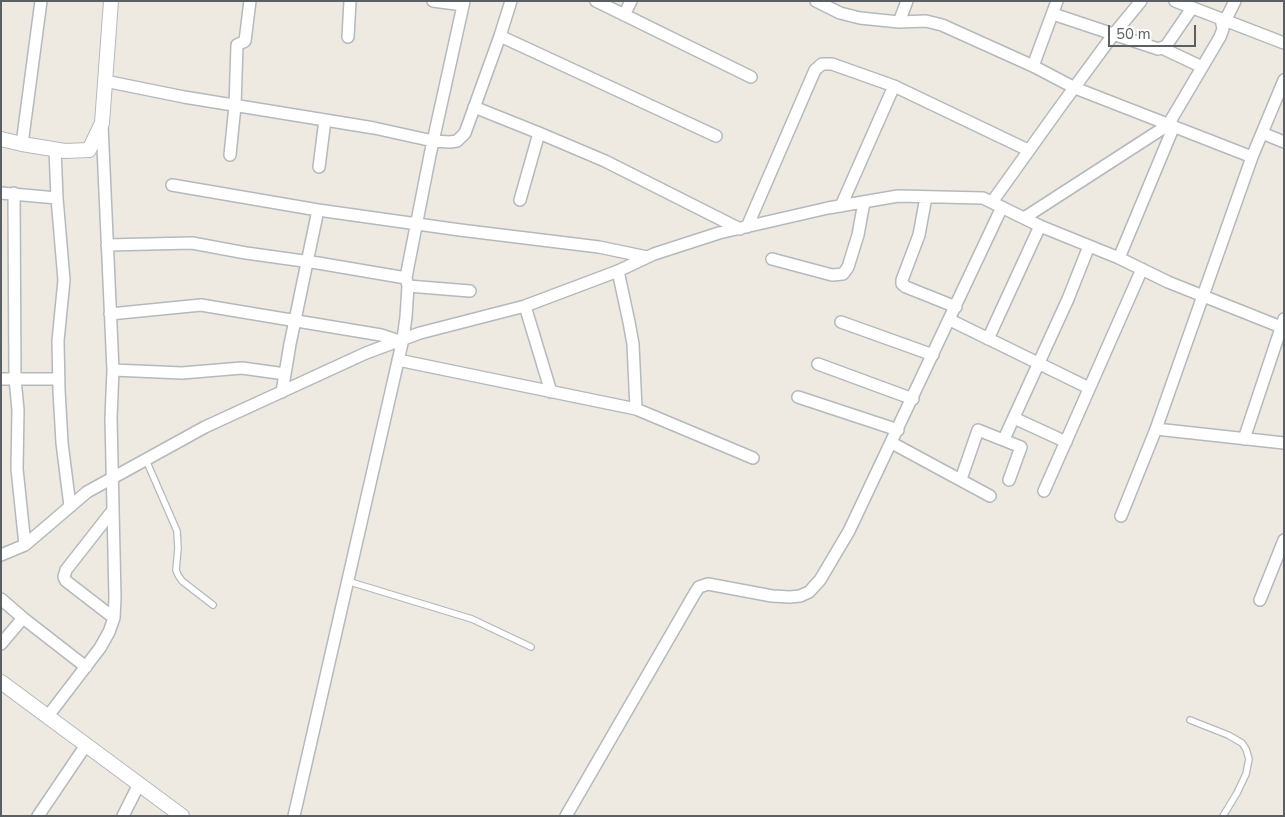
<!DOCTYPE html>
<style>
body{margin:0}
#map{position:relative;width:1285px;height:817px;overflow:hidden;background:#eeeae1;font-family:"Nunito Sans",sans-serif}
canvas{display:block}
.frame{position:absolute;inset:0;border:2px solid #5a5f63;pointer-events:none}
.scale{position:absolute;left:1108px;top:25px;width:88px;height:22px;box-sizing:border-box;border:2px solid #5a5f63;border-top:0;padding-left:6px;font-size:15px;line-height:18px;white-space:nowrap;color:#5a5f63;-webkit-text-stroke:4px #fff;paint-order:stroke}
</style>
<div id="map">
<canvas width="1285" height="817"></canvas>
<div class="frame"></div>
<div class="scale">50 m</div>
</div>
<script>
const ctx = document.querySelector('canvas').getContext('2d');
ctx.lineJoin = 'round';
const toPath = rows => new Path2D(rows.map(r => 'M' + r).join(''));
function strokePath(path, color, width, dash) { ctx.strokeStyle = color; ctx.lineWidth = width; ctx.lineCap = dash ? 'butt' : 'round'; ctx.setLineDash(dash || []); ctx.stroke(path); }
const service = toPath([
 [146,460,177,531,178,548,176,570,178,575,182,581,213,605],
 [347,581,472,619,531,647],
 [1190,720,1228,735,1242,743,1246,749,1249,759,1246,774,1237,793,1223,816]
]);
const minor = toPath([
 [433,1,463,5],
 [596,1,751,77],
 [816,1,840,13,860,18,899,22,926,21,942,25,1033,66,1075,88,1252,157],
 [1175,1,1284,43],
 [1053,14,1158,49,1166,46,1192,8],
 [624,15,631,1],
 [1225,21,1235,1],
 [899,22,907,1],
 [500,36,716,136],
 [348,37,350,1],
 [1162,48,1202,67],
 [1033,66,1057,1],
 [105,81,184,97,374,128,433,141,450,142,457,141,465,133,500,36,511,1],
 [474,107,539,133,605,161,740,229],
 [1262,133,1284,142],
 [22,144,41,1],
 [55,149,57,198,64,280,58,341,59,390,62,443,70,506],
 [230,155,235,106,237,45,245,41,250,1],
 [319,167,325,120],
 [172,185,318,210,460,230,599,247,647,257],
 [1,193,57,198],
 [14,193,15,379,18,410,17,469,25,545],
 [926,197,919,235,902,280,902,284,906,287,956,307],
 [520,200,539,133],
 [992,202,1060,107,1113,35,1141,1],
 [841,206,894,86],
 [1024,218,1168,125,1220,37,1223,29,1221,19],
 [747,227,815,70,822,64,832,64,894,86,1028,150],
 [107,245,192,243,246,253,318,263,406,278],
 [1119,258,1174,126],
 [772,259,832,275,843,274,848,267,858,235,864,202],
 [618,271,629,322,633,344,636,409],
 [408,286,470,291],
 [525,306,551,392],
 [110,314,201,305,381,335,399,341],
 [950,320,1089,388],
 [841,322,933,355],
 [988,339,1040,226],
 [398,360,636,409,753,458],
 [818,364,913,399],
 [113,370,182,373,242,368,285,374],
 [1,379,59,379],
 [282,392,290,344,318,210],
 [798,397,898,430],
 [1014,418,1066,442],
 [1156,429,1284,443],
 [1004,439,1068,299,1089,246],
 [1244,439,1284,319],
 [892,443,990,496],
 [961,479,978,430,1021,447,1009,480],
 [1044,491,1142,269],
 [113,510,66,570,64,577,66,581,114,618],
 [1121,516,1156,429,1252,157,1284,80],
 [1,555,25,545,87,492,205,427,366,353,420,333,525,306,618,271,654,254,719,233,828,208,898,196,983,198,1040,226,1119,258,1168,282,1281,327],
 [1,599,23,618],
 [1260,600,1284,540],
 [1,644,23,618,86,667],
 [48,716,100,648,109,632,114,618,115,598,111,418,113,370,102,125],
 [38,816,86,745],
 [123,816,139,784],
 [294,816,403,339,406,317,408,286,406,278,408,267,430,155,464,1],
 [566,816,695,593,699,587,708,584,772,596,790,597,800,596,809,592,820,580,849,531,1002,207]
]);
const tertiary = toPath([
 [1,139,22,144,65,151,89,150,102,123,111,1],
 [1,682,182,816]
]);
strokePath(service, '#b4b9bd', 8);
strokePath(minor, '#b4b9bd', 14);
strokePath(tertiary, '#b4b9bd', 16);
strokePath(service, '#fff', 5.5);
strokePath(minor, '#fff', 11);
strokePath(tertiary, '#fff', 14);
</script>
